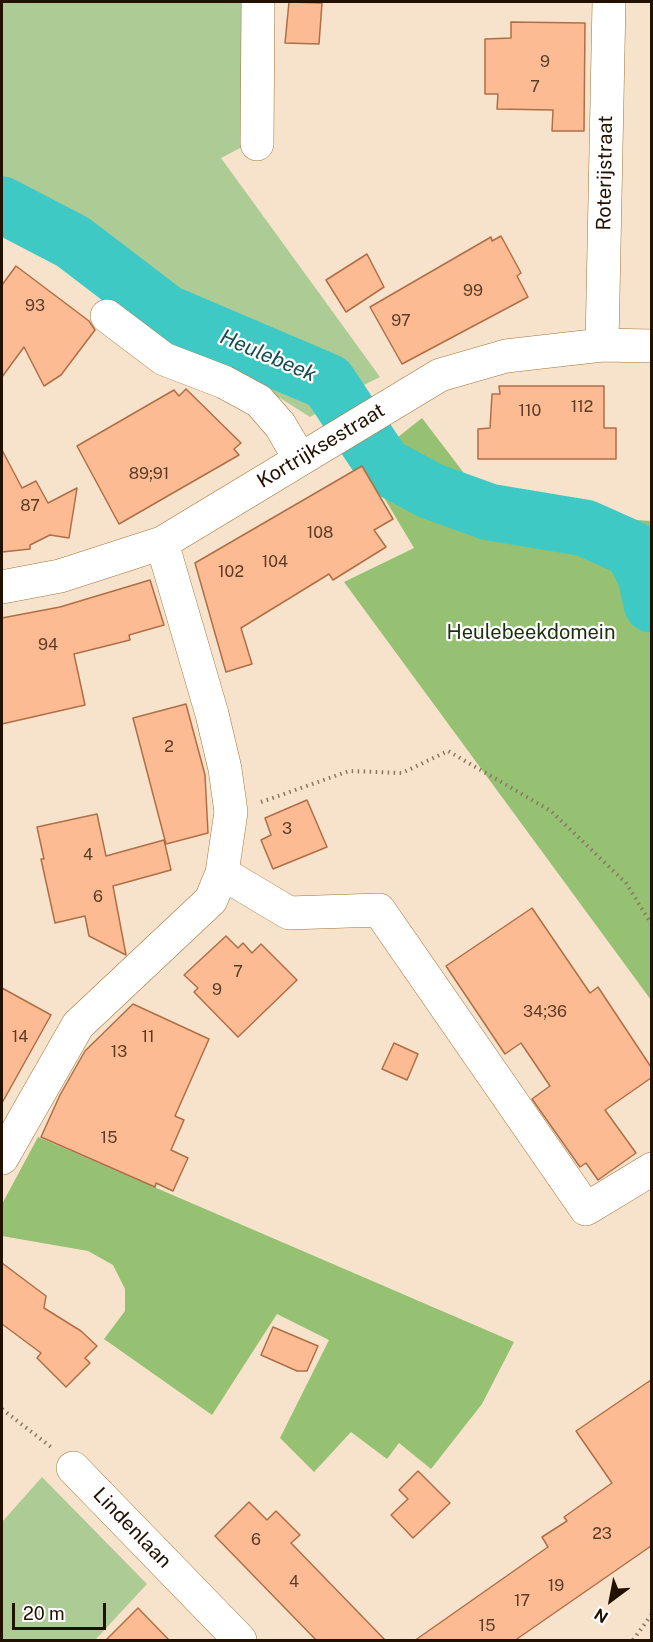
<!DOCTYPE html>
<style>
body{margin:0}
#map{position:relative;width:653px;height:1642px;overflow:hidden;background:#f7e3cb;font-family:"Public Sans",sans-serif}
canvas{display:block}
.frame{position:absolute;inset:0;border:3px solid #231100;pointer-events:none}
.north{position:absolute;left:581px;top:1570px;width:60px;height:60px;-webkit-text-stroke:4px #fff;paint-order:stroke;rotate:212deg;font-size:16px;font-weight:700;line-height:24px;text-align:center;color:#231100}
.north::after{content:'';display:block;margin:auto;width:21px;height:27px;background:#231100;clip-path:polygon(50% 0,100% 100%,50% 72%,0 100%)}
.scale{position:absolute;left:12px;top:1603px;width:94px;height:27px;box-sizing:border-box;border:3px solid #231100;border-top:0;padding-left:8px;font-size:18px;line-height:21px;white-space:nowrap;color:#231100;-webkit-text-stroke:4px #fff;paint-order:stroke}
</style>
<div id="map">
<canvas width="653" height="1642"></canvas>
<div class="frame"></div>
<div class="north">N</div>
<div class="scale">20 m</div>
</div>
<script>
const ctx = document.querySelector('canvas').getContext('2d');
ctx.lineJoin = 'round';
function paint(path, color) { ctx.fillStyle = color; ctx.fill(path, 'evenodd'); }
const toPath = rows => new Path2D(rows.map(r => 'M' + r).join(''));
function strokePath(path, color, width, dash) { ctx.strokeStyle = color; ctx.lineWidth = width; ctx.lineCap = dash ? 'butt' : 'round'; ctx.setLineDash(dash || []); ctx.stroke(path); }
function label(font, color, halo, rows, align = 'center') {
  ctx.font = font + ' "Public Sans",sans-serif'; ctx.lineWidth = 4.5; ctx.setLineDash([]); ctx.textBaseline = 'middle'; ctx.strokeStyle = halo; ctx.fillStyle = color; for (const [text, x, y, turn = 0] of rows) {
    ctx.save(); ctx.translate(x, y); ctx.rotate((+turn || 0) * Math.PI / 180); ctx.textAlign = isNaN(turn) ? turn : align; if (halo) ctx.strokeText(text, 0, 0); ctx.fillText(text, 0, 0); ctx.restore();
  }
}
paint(toPath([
 [2,2,242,2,242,147,221,158,380,377,360,387,325,366,180,309,78,224,2,183],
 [38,234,100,274,94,285,32,250],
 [172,325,223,348,326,408,310,417,280,398,230,372,160,342],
 [42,1477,147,1584,95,1640,2,1640,2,1522]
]), '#accb95');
paint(toPath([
 [2,216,38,234,32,250,2,235],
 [100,274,172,325,160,342,138,326,94,285],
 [422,418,492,510,651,521,651,1000,344,582,414,548,364,464],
 [38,1137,514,1342,482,1404,431,1469,399,1443,387,1459,351,1432,314,1472,280,1438,329,1340,277,1314,212,1415,104,1339,125,1311,125,1289,113,1265,88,1251,2,1236,2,1204]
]), '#96c173');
strokePath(toPath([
 [2,205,73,242,166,313,328,382,384,466,431,491,489,512,585,528,632,549,646,576,652,604]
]), '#3fc9c5', 57);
const building = toPath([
 [289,2,322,3,319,44,285,43,289,2],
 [511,22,585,23,584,131,552,131,553,110,497,109,498,94,485,94,485,39,511,38,511,22],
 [501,236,521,273,517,276,528,297,402,364,370,307,491,237,492,241,501,236],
 [367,254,384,287,346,312,326,280,367,254],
 [16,266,89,321,95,330,61,375,44,386,24,347,2,377,2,285,16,266],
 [499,386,604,386,604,428,616,428,616,459,478,459,478,429,490,428,492,394,500,394,499,386],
 [186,389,241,443,234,449,239,455,119,524,77,446,174,390,179,396,186,389],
 [2,450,22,488,36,481,48,503,77,488,69,538,50,535,30,545,30,549,2,552,2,450],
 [362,466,393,519,374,530,386,547,333,580,329,574,241,628,252,664,226,672,195,563,362,466],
 [150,580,164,625,129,635,130,640,74,654,85,705,2,724,2,618,60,607,150,580],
 [186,704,205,775,208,833,166,844,133,718,186,704],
 [307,800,327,847,273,869,261,840,271,835,265,818,307,800],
 [97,814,106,856,164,840,171,870,113,886,126,955,89,936,85,916,55,923,41,859,44,859,37,827,97,814],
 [532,908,590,993,598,987,651,1067,651,1078,605,1110,636,1153,598,1180,586,1163,580,1167,532,1099,550,1086,521,1043,505,1054,446,966,532,908],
 [226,936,238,948,243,943,252,953,261,944,297,980,238,1037,194,992,198,988,184,975,226,936],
 [2,988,51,1015,2,1103,2,988],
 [133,1004,209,1039,175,1116,184,1120,171,1150,188,1158,173,1191,156,1183,155,1187,41,1137,60,1095,85,1051,133,1004],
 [394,1043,418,1054,407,1080,382,1069,394,1043],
 [2,1263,46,1296,44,1308,81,1331,97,1346,85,1358,90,1363,66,1387,37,1358,41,1353,2,1324,2,1263],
 [273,1327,318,1346,307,1371,297,1371,261,1355,273,1327],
 [651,1380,651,1546,514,1641,414,1641,548,1547,542,1537,567,1521,564,1517,612,1483,576,1431,651,1380],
 [418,1471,450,1503,413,1538,391,1515,408,1499,399,1490,418,1471],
 [249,1502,267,1520,276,1511,300,1535,291,1543,386,1641,317,1641,215,1536,249,1502],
 [138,1608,170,1641,105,1641,138,1608]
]);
paint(building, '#fdbb94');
strokePath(building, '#ae6f47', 1.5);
const minor = toPath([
 [257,144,258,2],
 [107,316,164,359,224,382,259,401,280,425,300,459],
 [602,345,609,2],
 [2,587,60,576,162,543,440,375,506,356,602,345,652,346],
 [222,873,289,913,379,910,586,1209,652,1169],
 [2,1158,78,1025,211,900,222,873,231,812,225,769,212,714,162,543],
 [73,1468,240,1640]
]);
strokePath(minor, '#a27437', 34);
strokePath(toPath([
 [261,802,349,771,402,773,448,751,551,811,626,883,652,925],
 [2,1409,51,1447],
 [633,1640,652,1614]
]), '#8a7762', 4, [1.5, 4.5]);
strokePath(minor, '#fff', 33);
label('16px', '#5a3c25', null, [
 ["9",545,62],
 ["7",535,87],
 ["99",473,291],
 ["93",35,306],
 ["97",401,321],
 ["112",582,407],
 ["110",530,411],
 ["89;91",149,474],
 ["87",30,506],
 ["108",320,533],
 ["104",275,562],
 ["102",231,572],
 ["94",48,645],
 ["2",169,747],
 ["3",287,829],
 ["4",88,855],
 ["6",98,897],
 ["7",238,972],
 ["9",217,990],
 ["34;36",545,1012],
 ["14",20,1037],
 ["11",148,1037],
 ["13",119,1052],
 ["15",109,1138],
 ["23",602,1534],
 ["6",256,1540],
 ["4",294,1582],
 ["19",556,1586],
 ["17",522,1601],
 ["15",487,1626]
]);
label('20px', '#231100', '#fff', [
 ["Roterijstraat",605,173,-89],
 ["Kortrijksestraat",321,446,-31],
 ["Lindenlaan",132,1528,46]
]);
label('20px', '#1e2f0f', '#fff', [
 ["Heulebeekdomein",531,633]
]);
label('italic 21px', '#144e4d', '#fff', [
 ["Heulebeek",268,356,23]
]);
</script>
